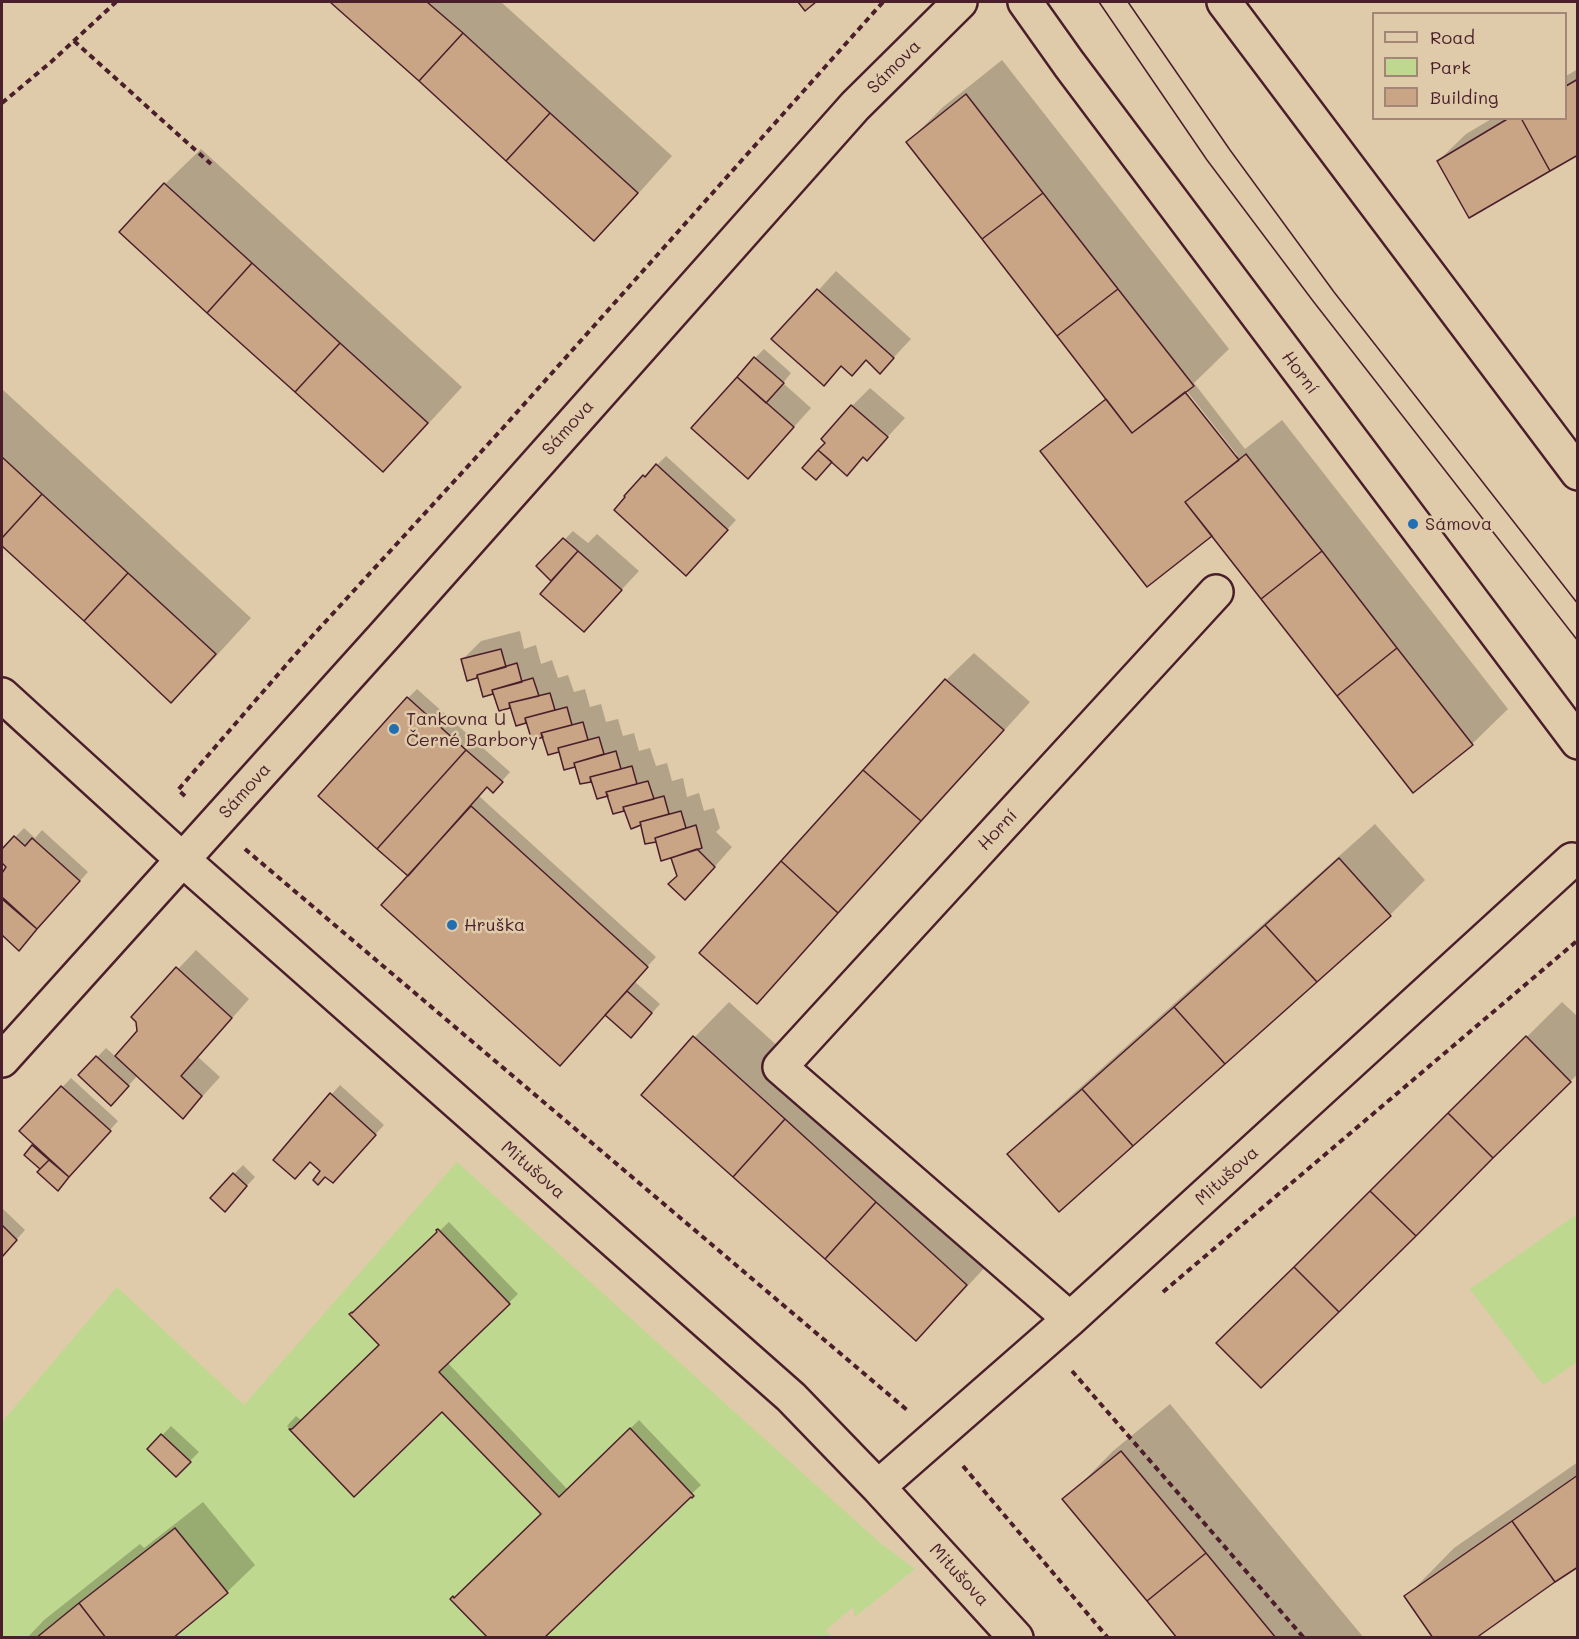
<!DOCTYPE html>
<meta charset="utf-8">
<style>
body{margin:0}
#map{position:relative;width:1579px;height:1639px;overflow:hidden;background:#dfcbaa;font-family:Mali,sans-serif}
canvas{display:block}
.frame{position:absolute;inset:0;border:3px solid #4a1f2b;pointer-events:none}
.legend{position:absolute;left:1372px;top:12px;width:195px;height:108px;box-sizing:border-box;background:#dfcbaa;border:2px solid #a38677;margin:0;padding:8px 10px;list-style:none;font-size:18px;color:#4a1f2b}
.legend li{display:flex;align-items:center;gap:12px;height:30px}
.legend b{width:30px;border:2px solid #a38677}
</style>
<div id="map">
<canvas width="1579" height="1639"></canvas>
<div class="frame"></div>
<ul class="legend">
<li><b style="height:8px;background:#dfcbaa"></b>Road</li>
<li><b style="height:16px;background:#bed88f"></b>Park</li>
<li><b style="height:16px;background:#c9a485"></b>Building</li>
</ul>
</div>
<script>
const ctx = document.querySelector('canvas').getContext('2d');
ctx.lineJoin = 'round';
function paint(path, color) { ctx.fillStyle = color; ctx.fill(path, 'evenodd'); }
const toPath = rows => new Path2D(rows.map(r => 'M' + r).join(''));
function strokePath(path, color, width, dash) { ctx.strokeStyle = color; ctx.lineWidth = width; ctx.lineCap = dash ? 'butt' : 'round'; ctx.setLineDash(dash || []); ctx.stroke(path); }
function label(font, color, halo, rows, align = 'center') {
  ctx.font = font + ' Mali,sans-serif'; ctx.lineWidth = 5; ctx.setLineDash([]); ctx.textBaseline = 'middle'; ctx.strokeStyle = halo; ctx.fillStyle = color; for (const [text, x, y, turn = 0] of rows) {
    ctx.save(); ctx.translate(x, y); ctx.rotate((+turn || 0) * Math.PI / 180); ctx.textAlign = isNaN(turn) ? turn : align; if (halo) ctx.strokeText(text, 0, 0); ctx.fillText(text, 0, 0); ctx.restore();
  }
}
paint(toPath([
 [457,1162,879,1542,915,1569,855,1617,853,1607,825,1631,831,1635,829,1637,2,1638,2,1422,117,1287,244,1405],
 [1577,1214,1577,1362,1543,1385,1470,1289]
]), '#bed88f');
paint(toPath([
 [332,2,501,2,672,156,629,204,594,239],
 [1002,60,1229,349,1194,383,1245,449,1282,420,1508,709,1472,744,1413,791,1212,534,1042,451,1051,442,1107,398,908,142,943,107],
 [1182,385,1237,455,1235,457,1180,387],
 [1578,69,1578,153,1438,161,1466,134,1493,118,1566,118,1566,76],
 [201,149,462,387,418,435,383,470,121,232,165,184],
 [836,271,911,339,880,372,867,359,842,365,824,384,774,339],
 [764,349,791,373,783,383,811,408,766,458,755,358],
 [870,388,905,418,867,459,865,456,847,474,827,443,852,406],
 [2,389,251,618,207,666,171,701,2,545],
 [666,456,736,520,695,565,626,496,653,467,654,468],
 [573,531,588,543,597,534,639,571,584,630,559,575,538,566],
 [520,631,524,649,536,645,541,664,552,660,558,678,568,675,574,692,585,689,590,707,601,704,606,722,618,719,623,736,634,733,639,751,650,748,656,766,667,763,672,781,683,778,687,797,699,793,704,811,714,808,720,828,716,832,732,847,703,880,678,876,672,856,657,840,647,842,642,824,625,809,614,812,609,795,592,780,581,783,575,765,565,768,560,750,549,753,544,735,527,721,517,724,511,706,500,710,494,692,484,695,479,676,468,679,462,660,481,641],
 [974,653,1030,702,784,974,757,1002,946,680],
 [417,689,510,772,493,791,488,786,479,796,656,957,634,981,660,1004,640,1027,606,1013,410,876,408,698],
 [1375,824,1425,880,1390,915,1010,1154,1045,1119],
 [24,828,35,838,42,830,88,872,19,949,2,933,2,875,9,867,2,861,2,851],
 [196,950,249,999,198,1057,220,1077,201,1098,183,1116,138,1075,120,1095,80,1075,106,1048,116,1057,138,1032,137,1022,133,1017],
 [729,1002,1002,1249,951,1304,916,1339,694,1038],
 [1562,1002,1578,1017,1578,1074,1491,1157,1218,1343],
 [71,1078,118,1121,58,1189,42,1169,26,1155,35,1144,21,1131],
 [340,1085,384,1125,341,1172,322,1171,289,1142],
 [243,1165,255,1177,233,1201,234,1174],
 [2,1208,25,1230,2,1256],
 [449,1222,518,1294,447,1362,568,1490,639,1420,701,1485,542,1638,543,1514,442,1409,354,1495,287,1426,296,1416,302,1421,381,1345,352,1315],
 [1170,1404,1364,1638,1179,1638,1065,1500,1113,1451],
 [171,1426,199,1452,176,1475,149,1449],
 [1578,1462,1578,1565,1406,1597,1454,1548],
 [203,1502,255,1565,227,1592,171,1638,27,1638,44,1620,140,1544,144,1548]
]), '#0003');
const building = toPath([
 [330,2,427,2,463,33,419,81,330,2],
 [798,2,816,2,805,11,798,2],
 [463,33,550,113,506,161,419,81,463,33],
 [1578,79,1578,155,1550,171,1521,118,1566,118,1566,86,1578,79],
 [966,94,1043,193,982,239,906,142,966,94],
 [550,113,638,193,594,241,506,161,550,113],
 [1509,118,1521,118,1550,171,1469,218,1437,161,1509,118],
 [164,183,252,263,207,313,119,232,164,183],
 [1043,193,1118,289,1057,336,982,239,1043,193],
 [252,263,340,343,295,392,207,313,252,263],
 [817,289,894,358,880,374,866,360,852,376,841,366,824,386,771,339,817,289],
 [1118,289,1194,386,1132,433,1057,336,1118,289],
 [340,343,428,423,383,472,295,392,340,343],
 [754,357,784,383,766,403,737,377,754,357],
 [737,377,794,427,748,479,691,428,737,377],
 [1185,392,1239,460,1185,502,1212,536,1147,587,1040,451,1106,399,1132,433,1185,392],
 [851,405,888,437,867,461,863,457,847,476,818,450,825,443,821,439,851,405],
 [818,450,832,462,816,480,802,468,818,450],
 [1246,454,1322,551,1261,599,1185,502,1246,454],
 [2,457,42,494,2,538,2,457],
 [656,464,728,530,686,576,614,510,625,497,624,496,643,475,645,477,656,464],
 [42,494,128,573,84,621,2,546,2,538,42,494],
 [563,538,578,551,551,581,536,566,563,538],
 [578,551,622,590,584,632,540,594,578,551],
 [1322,551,1397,648,1337,696,1261,599,1322,551],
 [128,573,216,654,171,703,84,621,128,573],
 [1397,648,1473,745,1413,793,1337,696,1397,648],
 [501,649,506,667,477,675,477,678,467,681,461,659,501,649],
 [517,663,522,682,492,690,493,694,483,697,477,675,517,663],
 [533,678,539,696,509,703,510,708,499,711,492,690,533,678],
 [945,679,1004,730,921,821,863,770,945,679],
 [550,693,555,710,525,718,526,723,516,726,509,703,550,693],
 [407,697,466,750,377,849,318,796,407,697],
 [567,707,572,725,541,733,543,737,532,741,525,718,567,707],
 [583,722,588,740,558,748,559,752,548,755,541,733,583,722],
 [599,737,604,754,574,763,575,767,564,770,558,748,599,737],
 [466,750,503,782,493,793,487,787,408,876,377,849,466,750],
 [616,751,621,769,590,777,591,782,580,784,574,763,616,751],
 [632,766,637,784,606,792,608,796,597,799,590,777,632,766],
 [863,770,921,821,838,913,781,861,863,770],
 [648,781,654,799,623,807,624,811,613,814,606,792,648,781],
 [664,796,669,814,640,822,641,825,631,829,623,807,664,796],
 [471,806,648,967,560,1066,381,905,471,806],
 [681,811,686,828,655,838,656,842,645,844,640,822,681,811],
 [696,825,702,848,661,861,655,838,696,825],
 [14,836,25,846,32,838,80,881,37,929,2,897,2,873,6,867,2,863,2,849,14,836],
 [697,849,715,867,685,900,668,884,677,876,671,858,697,849],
 [1339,858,1391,916,1317,982,1265,925,1339,858],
 [781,861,838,913,757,1004,699,953,781,861],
 [2,899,37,929,19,951,2,935,2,899],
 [1265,925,1317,982,1225,1064,1174,1007,1265,925],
 [176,967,232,1018,181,1076,202,1096,183,1119,115,1056,137,1031,136,1022,131,1017,176,967],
 [627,991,652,1013,631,1038,605,1015,627,991],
 [1174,1007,1225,1064,1133,1146,1082,1089,1174,1007],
 [693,1036,785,1119,733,1177,641,1095,693,1036],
 [1526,1036,1571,1082,1493,1158,1448,1113,1526,1036],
 [96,1056,129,1086,111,1106,78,1075,96,1056],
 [61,1086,111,1131,69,1177,19,1131,61,1086],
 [1082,1089,1133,1146,1059,1212,1007,1154,1082,1089],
 [330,1093,376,1135,333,1183,325,1177,318,1185,313,1180,320,1171,310,1162,295,1179,273,1160,330,1093],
 [1448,1113,1493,1158,1416,1236,1370,1191,1448,1113],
 [785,1119,876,1202,825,1259,733,1177,785,1119],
 [32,1145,49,1160,40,1169,24,1155,32,1145],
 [49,1160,69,1177,58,1191,37,1172,49,1160],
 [233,1173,247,1186,225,1212,210,1198,233,1173],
 [1370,1191,1416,1236,1339,1312,1294,1267,1370,1191],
 [876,1202,967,1285,916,1341,825,1259,876,1202],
 [2,1225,17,1240,2,1257,2,1225],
 [438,1229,510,1304,439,1372,559,1497,630,1428,694,1496,692,1498,691,1497,544,1638,488,1638,450,1599,453,1596,454,1598,541,1514,442,1412,354,1497,289,1429,292,1429,379,1345,349,1314,352,1312,352,1313,437,1232,436,1230,438,1229],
 [1294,1267,1339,1312,1261,1388,1216,1343,1294,1267],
 [161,1434,191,1462,176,1477,147,1449,161,1434],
 [1121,1451,1206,1553,1147,1601,1062,1499,1121,1451],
 [1578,1475,1578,1567,1555,1582,1512,1521,1578,1475],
 [1512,1521,1555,1582,1476,1638,1433,1638,1404,1596,1512,1521],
 [175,1528,228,1593,173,1638,106,1638,79,1603,175,1528],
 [1206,1553,1276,1638,1177,1638,1147,1601,1206,1553],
 [79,1603,106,1638,36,1638,79,1603]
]);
paint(building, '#c9a485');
strokePath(building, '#4a1f2b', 1.5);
const street = toPath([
 [1025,2,1069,64,1578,742],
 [1224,2,1578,473],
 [2,695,183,860,791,1397,878,1487,1016,1638],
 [2,1060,385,635,855,106,960,2],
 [1070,1319,780,1067,1216,592],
 [878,1487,1070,1319,1572,860]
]);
strokePath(street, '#4a1f2b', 38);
strokePath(toPath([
 [74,41,211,164],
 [2,103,51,62,116,2],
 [185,796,178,790,294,656,502,429,883,2],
 [245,849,907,1410],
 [1163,1292,1578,940],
 [1072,1371,1304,1638],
 [963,1466,1108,1638]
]), '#4a1f2b', 4, [6, 4.5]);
strokePath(street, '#dfcbaa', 33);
strokePath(toPath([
 [1099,2,1207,160,1313,301,1578,641],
 [1128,2,1230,150,1334,292,1578,604]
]), '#4a1f2b', 1.5);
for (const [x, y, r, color] of [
 [1413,524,6,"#1f6fb2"],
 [394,729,6,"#1f6fb2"],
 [452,925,6,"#1f6fb2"]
]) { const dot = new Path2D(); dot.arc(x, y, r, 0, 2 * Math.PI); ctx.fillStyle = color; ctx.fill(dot); strokePath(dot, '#dfcbaa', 2); }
label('18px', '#4a1f2b', '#dfcbaa', [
 ["Sámova",894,67,-45],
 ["Horní",1300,373,53],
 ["Sámova",568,428,-48],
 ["Sámova",245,791,-48],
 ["Horní",998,830,-47],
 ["Mitušova",533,1170,41],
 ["Mitušova",1227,1176,-42],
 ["Mitušova",959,1575,47]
]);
label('18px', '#4a1f2b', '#dfcbaa', [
 ["Sámova",1425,524],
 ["Tankovna U",406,719],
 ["Černé Barbory",406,740],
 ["Hruška",464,925]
], 'left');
</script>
